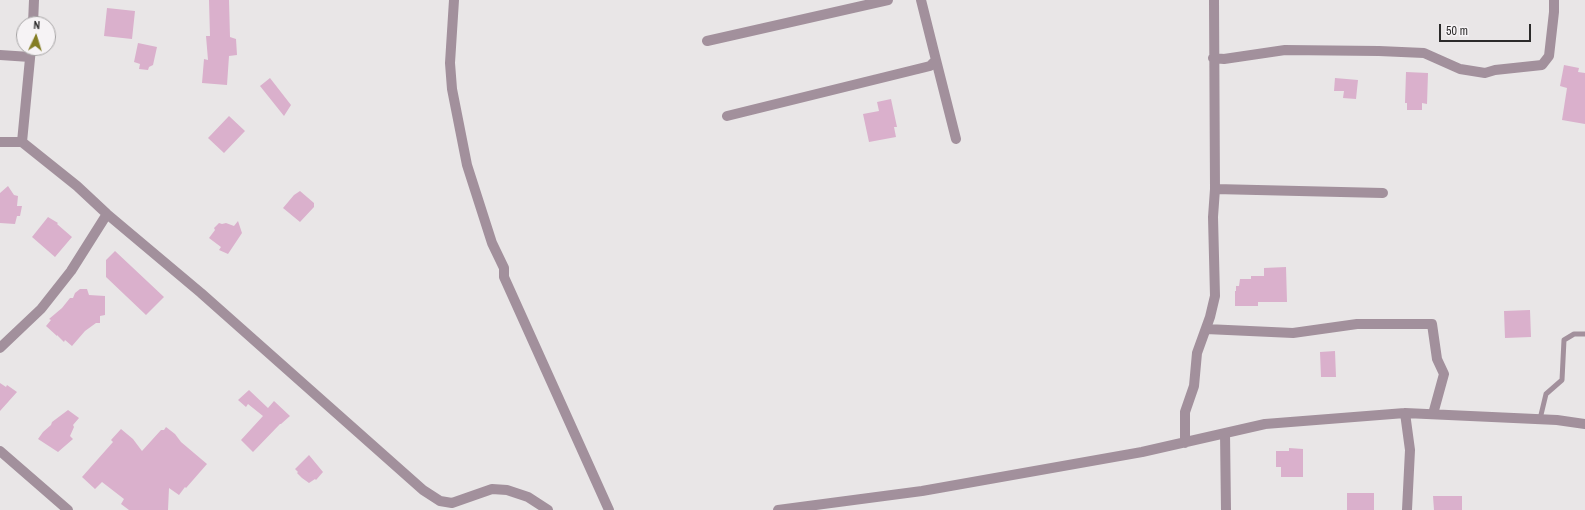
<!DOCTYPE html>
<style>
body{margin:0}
#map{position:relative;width:1585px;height:510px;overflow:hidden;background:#e9e6e7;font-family:"Archivo Narrow",sans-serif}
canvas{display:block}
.north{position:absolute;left:16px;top:16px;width:40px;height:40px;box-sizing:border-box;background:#f6f3f5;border:1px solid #a5a3a4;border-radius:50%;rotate:4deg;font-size:11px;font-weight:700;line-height:16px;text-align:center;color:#2c2b2b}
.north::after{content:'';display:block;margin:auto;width:14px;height:18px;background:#847d24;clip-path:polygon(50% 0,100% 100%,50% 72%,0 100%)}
.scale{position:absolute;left:1439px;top:24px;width:92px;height:18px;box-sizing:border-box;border:2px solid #2c2b2b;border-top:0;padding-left:5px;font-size:12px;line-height:14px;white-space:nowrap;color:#2c2b2b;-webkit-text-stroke:3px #f6f3f5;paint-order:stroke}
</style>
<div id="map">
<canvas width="1585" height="510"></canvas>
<div class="north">N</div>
<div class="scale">50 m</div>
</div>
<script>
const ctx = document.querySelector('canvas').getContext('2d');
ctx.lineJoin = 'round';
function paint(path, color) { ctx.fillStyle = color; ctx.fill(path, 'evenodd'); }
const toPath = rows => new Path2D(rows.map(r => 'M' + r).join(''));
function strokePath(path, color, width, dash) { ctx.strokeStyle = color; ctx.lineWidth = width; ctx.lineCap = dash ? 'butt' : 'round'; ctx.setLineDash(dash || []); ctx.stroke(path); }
paint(toPath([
 [209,0,229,0,230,37,236,39,237,55,229,56,227,85,202,83,204,59,208,60,206,36,210,36],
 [107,8,135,11,132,39,104,36],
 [138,43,157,47,153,65,149,67,148,70,139,69,140,64,134,62],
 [1564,65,1579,68,1578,72,1585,73,1585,124,1562,120,1567,88,1560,86],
 [1406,72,1428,73,1427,104,1422,103,1422,110,1407,110,1407,103,1405,103],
 [270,78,291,105,284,116,260,86],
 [1335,78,1358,80,1356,99,1343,98,1344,91,1334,91],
 [891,99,897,127,894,127,896,137,869,142,863,114,879,111,877,102],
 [229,116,245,131,224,153,208,138],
 [8,186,14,195,18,196,17,206,22,206,20,216,17,216,15,224,0,223,0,193],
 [300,191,314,203,314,207,300,222,283,208,294,195],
 [48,217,58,223,57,224,72,237,55,257,32,237],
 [238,221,242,233,228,254,219,250,221,247,209,238,215,230,214,228,219,223,222,224,226,223,234,226],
 [115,251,164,297,146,315,106,277,106,260],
 [1286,267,1287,302,1258,302,1258,306,1235,306,1235,291,1236,291,1236,286,1239,286,1240,279,1251,279,1251,276,1264,276,1264,268],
 [80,289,87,289,89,295,105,296,105,315,100,316,100,323,96,323,85,331,72,346,65,340,64,342,57,335,57,336,46,326,51,320,49,319,62,308,70,298,73,298,75,293],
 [1530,310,1531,337,1505,338,1504,311],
 [1335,351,1336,377,1321,377,1320,352],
 [0,383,6,387,7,385,17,392,0,411],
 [249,390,268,408,274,401,290,416,281,424,280,424,253,452,241,440,263,416,248,404,246,407,238,400],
 [68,410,79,418,73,425,74,427,70,436,73,439,58,452,38,439,43,432,51,425,52,422],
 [166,427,175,434,181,442,207,464,186,488,185,487,179,495,169,488,168,510,129,510,121,504,124,499,102,482,95,489,82,477,113,442,111,440,121,429,133,439,142,451,161,430,164,430],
 [1289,448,1303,449,1303,477,1281,477,1281,467,1276,467,1276,451,1289,451],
 [309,455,323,472,316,480,315,479,309,483,302,478,297,473,298,472,295,469],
 [1347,493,1374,493,1374,510,1347,510],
 [1433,496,1462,496,1462,510,1434,510]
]), '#dab0cc');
strokePath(toPath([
 [1540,419,1546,394,1562,380,1564,340,1574,334,1585,334]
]), '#a2909c', 5);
strokePath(toPath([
 [454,0,450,63,452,89,467,165,492,243,504,268,504,277,609,510],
 [33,24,34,0],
 [707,41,888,0],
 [0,55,30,57],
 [1213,58,1224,59,1285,50,1379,51,1424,53,1460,69,1485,73,1495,70,1542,65,1549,56,1554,12,1554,0],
 [936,60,956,139],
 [727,116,930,66,936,60,921,0],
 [0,142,22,142,31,48],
 [22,142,77,186,107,214,201,293,423,490,440,501,452,503,492,489,507,490,528,497,548,510],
 [1215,189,1383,193],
 [1206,329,1293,333,1357,324,1432,324,1437,359,1444,374,1433,414],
 [0,348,41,309,71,271,107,214],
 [1405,413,1410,450,1407,510],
 [1225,433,1226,510],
 [1185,443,1185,412,1194,386,1197,353,1210,317,1215,296,1213,217,1215,189,1214,0],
 [0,451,68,510],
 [778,510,922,491,1142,452,1265,424,1405,413,1557,420,1585,424]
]), '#a2909c', 10);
</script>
